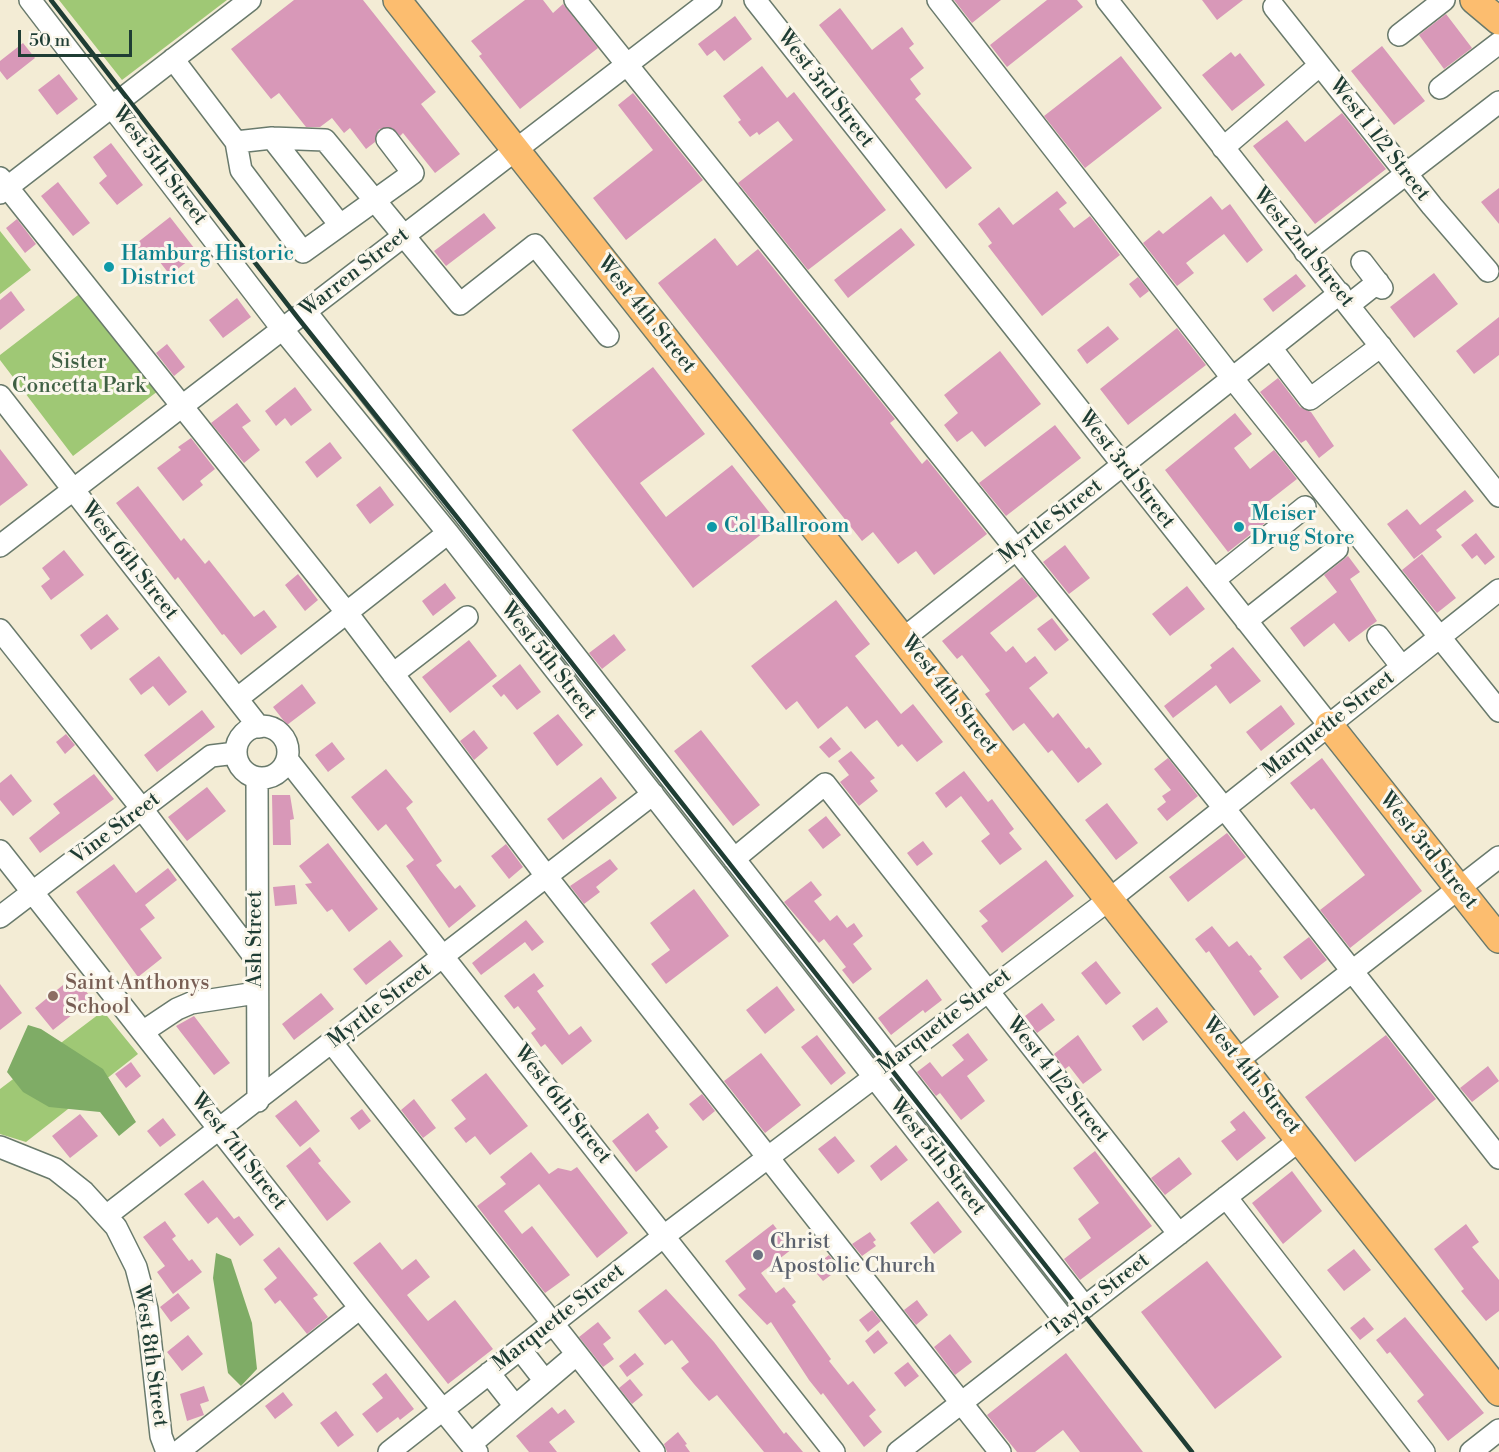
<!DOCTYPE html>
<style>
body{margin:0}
#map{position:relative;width:1499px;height:1452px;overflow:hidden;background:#f3ecd5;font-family:"Libre Bodoni",serif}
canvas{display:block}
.scale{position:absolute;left:18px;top:30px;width:114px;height:27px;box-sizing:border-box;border:3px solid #1f3d34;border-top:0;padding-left:8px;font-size:18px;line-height:21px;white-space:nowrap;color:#1f3d34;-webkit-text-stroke:4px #fbf7ec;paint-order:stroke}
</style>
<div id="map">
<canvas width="1499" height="1452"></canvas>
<div class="scale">50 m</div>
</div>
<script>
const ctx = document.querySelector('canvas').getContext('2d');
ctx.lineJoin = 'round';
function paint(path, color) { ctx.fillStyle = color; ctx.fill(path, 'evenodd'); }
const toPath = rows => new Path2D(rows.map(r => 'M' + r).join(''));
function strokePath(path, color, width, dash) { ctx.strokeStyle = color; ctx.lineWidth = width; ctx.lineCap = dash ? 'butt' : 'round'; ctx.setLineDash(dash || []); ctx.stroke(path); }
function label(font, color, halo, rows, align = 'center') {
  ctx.font = font + ' "Libre Bodoni",serif'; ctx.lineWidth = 6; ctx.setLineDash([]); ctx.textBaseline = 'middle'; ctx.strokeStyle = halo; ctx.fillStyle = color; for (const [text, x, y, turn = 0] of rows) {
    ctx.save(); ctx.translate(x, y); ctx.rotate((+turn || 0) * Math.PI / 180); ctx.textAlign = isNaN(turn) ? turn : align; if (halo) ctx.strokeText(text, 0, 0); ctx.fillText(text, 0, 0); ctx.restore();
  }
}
paint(toPath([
 [59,0,227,0,122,80],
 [0,231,31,270,0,294],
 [82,292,158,391,73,456,0,360,0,355],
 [103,1011,138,1054,26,1142,0,1134,0,1089]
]), '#9fc875');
paint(toPath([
 [28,1025,41,1029,103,1069,136,1122,119,1136,100,1112,49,1107,23,1092,7,1072],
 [216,1253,231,1259,252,1323,257,1369,241,1386,228,1373,213,1278]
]), '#7fac66');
paint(toPath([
 [294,0,363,0,436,92,421,104,460,154,435,173,403,133,400,136,392,128,379,129,375,142,366,149,350,128,344,133,332,118,320,127,306,127,279,93,271,99,231,49],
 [525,0,543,0,553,13,563,4,598,48,520,109,479,56,482,54,471,41],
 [954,0,1001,0,972,23],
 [1047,0,1077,0,1083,7,1007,67,990,45],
 [1202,0,1243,0,1217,20],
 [840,8,872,50,902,27,914,44,909,48,924,68,910,79,921,94,915,99,972,168,946,189,819,25],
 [1446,14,1472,48,1444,69,1419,35],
 [735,16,752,39,724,61,715,50,707,56,698,44],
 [23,43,35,58,7,80,0,71,0,61],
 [1382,46,1425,101,1394,125,1351,71],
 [1231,52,1235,57,1240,53,1265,85,1232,111,1202,75],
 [1121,56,1162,108,1085,168,1044,116],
 [762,66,787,98,794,92,886,210,808,270,738,183,793,140,778,121,759,135,757,132,750,137,738,122,741,120,723,96],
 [59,74,78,99,57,115,38,90],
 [633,93,703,180,626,240,593,198,653,150,618,105],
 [1342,113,1386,169,1315,224,1253,146,1287,120,1305,142],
 [111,143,143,185,117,205,99,183,107,176,93,157],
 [58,182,90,223,73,236,41,196],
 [1499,188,1499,224,1481,202],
 [1057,191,1067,203,1059,209,1074,228,1090,216,1120,255,1042,316,988,246,992,243,978,224,999,207,1013,225],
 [1211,196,1222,210,1230,204,1263,250,1247,263,1224,234,1186,263,1194,273,1177,286,1143,243,1159,230,1163,234],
 [484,213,496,228,446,266,434,251],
 [170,217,198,253,170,275,152,252,144,259,133,246],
 [17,219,36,244,25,253,6,228],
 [901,228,915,245,848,298,834,280],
 [715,238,737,266,758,249,895,419,890,423,922,464,927,459,987,534,934,575,916,551,898,564,873,532,862,541,658,283],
 [1434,273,1458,304,1414,338,1390,307],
 [1296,274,1306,286,1273,312,1263,299],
 [1138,277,1149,291,1140,298,1129,284],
 [11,291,25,310,0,330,0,300],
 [237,298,251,317,223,338,209,320],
 [1499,317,1499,355,1474,374,1456,351],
 [1108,326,1119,339,1087,364,1077,350],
 [1177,328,1206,365,1128,425,1100,389],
 [167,344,185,367,174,376,156,353],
 [1000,351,1041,404,985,447,972,431,957,442,944,425,958,413,944,395],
 [653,367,705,434,640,483,666,517,732,465,777,522,693,588,572,430],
 [1278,378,1300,407,1311,412,1334,446,1319,458,1306,440,1301,443,1260,392],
 [295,387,312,410,291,426,285,418,276,426,265,411],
 [237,403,251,421,242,427,260,450,244,463,211,423],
 [1235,413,1252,434,1234,448,1250,469,1274,450,1297,479,1256,511,1265,523,1228,552,1165,470],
 [1055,425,1081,458,1006,516,979,483],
 [191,438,215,469,200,481,203,485,183,501,157,468,181,450,178,447],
 [330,442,342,458,317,478,305,462],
 [0,449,28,485,0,506],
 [138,486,181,541,184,538,205,564,209,560,254,617,264,610,277,627,241,655,224,634,222,635,178,577,175,580,116,503],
 [380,486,394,505,370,524,356,505],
 [1465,490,1474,501,1436,530,1442,537,1414,559,1387,524,1407,509,1420,525],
 [1476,533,1495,557,1485,565,1477,555,1472,559,1461,545],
 [1065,545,1090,578,1069,594,1043,562],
 [64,550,84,575,51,600,41,586,50,579,42,568],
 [1422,554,1456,598,1437,613,1402,570],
 [1348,556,1360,572,1350,579,1377,621,1349,642,1334,623,1304,647,1290,628,1337,592,1324,575],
 [298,574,318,600,305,611,285,585],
 [1022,577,1038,596,990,633,1006,652,1013,646,1026,663,1035,656,1048,673,1029,688,1053,718,1058,713,1086,749,1089,747,1102,764,1078,783,1052,750,1048,753,1024,723,1013,731,985,694,990,691,962,655,957,659,942,641],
 [445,583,456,598,433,616,422,601],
 [1187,586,1205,609,1170,636,1152,614],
 [836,600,870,644,855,656,901,714,913,704,943,742,917,762,902,744,898,747,877,720,865,729,847,706,818,729,797,701,786,710,751,666],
 [107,614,119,629,91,650,80,635],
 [1052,618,1069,640,1055,651,1037,629],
 [614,634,626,650,602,669,589,653],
 [469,640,497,676,450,713,422,677],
 [1233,647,1261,681,1230,704,1216,685,1173,718,1164,706,1212,668,1210,665],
 [159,656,187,692,169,706,153,686,141,695,129,679],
 [520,664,541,692,517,710,504,694,501,697,492,686],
 [302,684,316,703,287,725,273,707],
 [1281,705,1295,724,1261,751,1246,732],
 [202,710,215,727,157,772,144,755],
 [558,714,583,745,557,766,533,733],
 [474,730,488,748,474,760,460,741],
 [701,730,760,805,733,826,674,751],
 [66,734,75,745,65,754,56,742],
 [831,737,841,749,829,758,819,747],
 [332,742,345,759,328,772,315,755],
 [851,751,875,778,870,781,878,791,859,806,840,782,849,775,838,761],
 [1168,758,1198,796,1167,821,1157,809,1166,802,1162,796,1171,790,1154,769],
 [1322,758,1422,891,1350,948,1320,910,1365,875,1314,808,1311,810,1290,783],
 [386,769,413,802,406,808,442,861,436,865,455,889,460,885,476,906,449,928,406,866,414,860,386,824,378,831,351,797],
 [964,771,988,802,992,799,1014,829,1009,833,1022,849,1000,865,981,841,990,834,961,796,946,808,935,793],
 [11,774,32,801,13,816,0,800,0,783],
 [94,774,114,799,40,853,29,838,60,813,53,804],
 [601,777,617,798,563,840,547,819],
 [207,787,226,811,187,841,168,817],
 [272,795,290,795,294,819,290,820,291,845,273,845],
 [1107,803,1138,843,1116,860,1085,820],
 [826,816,841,835,823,849,808,830],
 [1227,833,1246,857,1188,902,1169,877],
 [923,841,933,854,917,866,907,853],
 [328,843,378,909,349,932,332,909,327,912,305,884,312,883,299,866],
 [506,844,523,867,509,879,491,856],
 [610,859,618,869,596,887,600,892,584,904,570,886],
 [1046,860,1074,896,1002,953,981,926,988,921,979,911],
 [114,864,136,893,168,868,177,880,145,905,155,918,140,929,162,958,138,977,76,892],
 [811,881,822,895,814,901,830,921,837,915,847,928,854,923,863,936,853,944,872,969,853,984,842,970,846,967,824,939,819,943,784,902],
 [295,885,297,904,275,906,273,887],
 [694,889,729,936,666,984,651,964,670,950,650,923],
 [526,920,544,942,532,951,525,942,481,975,472,963],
 [1212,926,1229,947,1237,941,1249,956,1251,955,1262,969,1259,971,1279,997,1254,1016,1209,951,1206,953,1195,939],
 [1309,937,1327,960,1301,980,1283,957],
 [390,940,403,956,366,985,353,969],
 [1096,961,1121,993,1106,1005,1081,973],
 [534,973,544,986,537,991,569,1035,581,1026,592,1041,562,1065,545,1044,541,1047,531,1033,536,1029,518,1006,514,1009,504,996],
 [74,976,92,999,53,1030,35,1008],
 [927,979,942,1000,925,1013,923,1010,891,1035,878,1018],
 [0,984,22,1013,0,1030],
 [777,986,795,1010,765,1034,746,1010],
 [321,993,334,1009,294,1040,282,1024],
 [1042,1003,1055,1020,1037,1033,1025,1016],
 [1157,1007,1168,1022,1143,1041,1132,1026],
 [194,1016,230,1063,214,1075,176,1026],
 [968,1033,988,1060,967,1076,985,1101,961,1120,940,1093,936,1096,917,1072,930,1062,942,1077,964,1060,952,1045],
 [817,1035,846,1073,831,1085,801,1047],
 [1078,1035,1102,1070,1083,1084,1069,1066,1065,1069,1054,1054],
 [1386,1035,1436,1099,1355,1162,1305,1097],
 [761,1053,801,1105,765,1133,724,1081],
 [131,1062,141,1076,126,1088,115,1074],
 [1488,1066,1499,1081,1472,1102,1460,1088],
 [486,1073,528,1126,490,1155,475,1136,466,1143,454,1128,466,1119,451,1100],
 [702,1094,715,1111,703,1121,689,1104],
 [414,1099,436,1128,423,1138,401,1110],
 [296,1100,320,1131,300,1147,275,1116],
 [362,1109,371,1121,359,1130,350,1118],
 [1244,1111,1266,1138,1237,1161,1221,1141,1236,1130,1230,1122],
 [648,1113,659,1128,655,1131,668,1147,636,1172,612,1141],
 [80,1114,98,1136,70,1158,52,1136],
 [163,1118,176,1135,160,1147,147,1131],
 [835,1136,855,1161,838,1174,818,1149],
 [896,1145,908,1160,881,1181,870,1166],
 [310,1147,321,1161,318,1163,351,1202,327,1221,286,1166],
 [1095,1151,1152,1226,1080,1280,1064,1259,1091,1238,1078,1219,1099,1203,1073,1168],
 [531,1152,549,1174,558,1168,571,1171,577,1167,628,1233,597,1258,539,1184,504,1211,522,1234,532,1226,570,1275,545,1293,477,1206,506,1184,500,1177],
 [1179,1157,1192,1174,1165,1195,1151,1178],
 [1292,1171,1322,1211,1283,1244,1252,1203],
 [203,1180,234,1219,239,1216,254,1235,240,1246,217,1217,208,1224,184,1194],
 [938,1201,962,1232,934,1254,910,1223],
 [165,1221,176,1236,172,1239,189,1261,192,1259,202,1272,173,1294,157,1272,165,1266,143,1237],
 [773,1224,792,1249,761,1273,776,1293,784,1287,796,1302,792,1305,831,1359,829,1361,848,1385,853,1381,876,1410,869,1416,882,1432,864,1447,823,1393,821,1395,809,1380,771,1322,767,1325,738,1295,746,1289,725,1261],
 [1466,1224,1479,1242,1472,1247,1499,1280,1499,1311,1486,1321,1461,1291,1464,1289,1434,1249],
 [870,1232,876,1240,873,1242,876,1246,862,1256,852,1244],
 [380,1242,402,1270,416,1259,430,1277,407,1295,428,1321,455,1300,493,1349,448,1384,353,1263],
 [279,1247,318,1295,313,1298,328,1317,307,1334,280,1300,275,1304,264,1289,277,1278,263,1260],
 [1354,1249,1371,1270,1344,1291,1327,1270],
 [829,1255,839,1269,823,1281,812,1268],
 [1207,1261,1282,1357,1215,1409,1141,1312],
 [666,1289,714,1342,784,1434,786,1432,803,1452,764,1452,717,1395,709,1401,694,1384,681,1368,689,1362,672,1340,665,1345,638,1311],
 [178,1293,190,1308,171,1322,160,1307],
 [917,1300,928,1315,916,1325,904,1310],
 [872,1310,881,1321,868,1332,859,1320],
 [1364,1317,1374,1329,1360,1340,1350,1328],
 [1405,1317,1484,1413,1448,1441,1417,1401,1424,1395,1390,1352,1387,1354,1376,1340],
 [598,1322,611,1338,603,1344,614,1359,603,1367,579,1337],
 [878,1330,888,1343,874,1354,865,1341],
 [950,1334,972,1362,955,1375,934,1347],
 [188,1335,203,1354,182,1371,167,1352],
 [635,1353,644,1364,627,1377,619,1366],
 [1066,1353,1143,1452,1080,1452,1063,1430,1035,1452,1017,1452,987,1415],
 [908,1362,919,1376,905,1387,894,1373],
 [386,1373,414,1409,400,1420,398,1417,377,1433,362,1414,383,1398,372,1384],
 [630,1379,643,1395,632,1404,619,1388],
 [204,1386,209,1401,200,1404,204,1415,187,1421,180,1394],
 [283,1392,293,1405,275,1419,265,1406],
 [552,1407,558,1414,565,1409,575,1422,549,1442,557,1452,529,1452,516,1436],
 [336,1411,354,1435,338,1447,320,1423],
 [678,1432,687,1444,685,1445,690,1452,667,1452,664,1444]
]), '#d898b8');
const minor = toPath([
 [30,0,283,330,448,533,1066,1322],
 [575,0,1224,808,1499,1158],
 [755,0,1329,725],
 [938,0,1233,379,1499,711],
 [1107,0,1499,496],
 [1274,7,1432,206,1488,271],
 [1399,35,1444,0],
 [173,59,236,142,272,138,325,140,460,304,535,245,608,336],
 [1440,88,1499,43],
 [272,138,340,225],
 [236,142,241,170,303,252,413,173,387,139],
 [1223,148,1320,65],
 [0,178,347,613,547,877,1000,1452],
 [0,193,250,0],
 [1305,252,1499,102],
 [1362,262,1382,288],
 [1349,305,1378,282],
 [306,312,1085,1307],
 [1271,348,1310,399,1381,346],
 [0,396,259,727],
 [0,546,711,0],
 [1214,580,1305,507],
 [1246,621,1337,549],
 [0,630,142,809,256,959],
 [1378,636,1402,667],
 [904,638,1340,293],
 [393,674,467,617],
 [238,698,448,533],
 '236 752a26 26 0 1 1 52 0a26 26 0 1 1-52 0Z',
 [287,759,834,1452],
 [257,778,258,1101],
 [0,851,360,1308,477,1452],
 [734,859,825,784,1179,1234],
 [0,917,211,756,236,753],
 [144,1031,177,1009,191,1003,256,993],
 [332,1043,654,1452],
 [1238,1060,1499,857],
 [0,1147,55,1169,84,1192,116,1227,136,1267,147,1309,161,1436,167,1452],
 [1226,1197,1424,1452],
 [106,1216,653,794],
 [520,1349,545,1381],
 [489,1373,515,1406],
 [471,1444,577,1354],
 [178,1452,360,1308],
 [389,1452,664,1236,1110,899,1499,590],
 [898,1452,1301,1139],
 [1471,1452,1499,1430]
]);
const major = toPath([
 [397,0,1499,1392],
 [1474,0,1499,21],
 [1329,725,1499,939]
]);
strokePath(minor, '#697a6c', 24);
strokePath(major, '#697a6c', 30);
strokePath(minor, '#fff', 21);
strokePath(major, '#fcbd6f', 27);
strokePath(toPath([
 [51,0,298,318,460,521,1192,1452]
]), '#1f3d34', 4.5);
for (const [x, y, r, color] of [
 [109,267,6,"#0f9aa8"],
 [712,527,6,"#0f9aa8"],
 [1239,527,6,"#0f9aa8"],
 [53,996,6,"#8d6e63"],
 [758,1255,6,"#6b7280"]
]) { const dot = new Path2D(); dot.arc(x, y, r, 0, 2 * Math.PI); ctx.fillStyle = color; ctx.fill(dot); strokePath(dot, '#fbf7ec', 2); }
label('21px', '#1f3d34', '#fbf7ec', [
 ["West 3rd Street",825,89,52],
 ["West 1 1/2 Street",1379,140,52],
 ["West 5th Street",159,166,53],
 ["West 2nd Street",1303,248,51],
 ["Warren Street",355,273,-38],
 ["West 4th Street",646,315,51],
 ["West 3rd Street",1126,470,52],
 ["Myrtle Street",1051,522,-38],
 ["West 6th Street",129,561,52],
 ["West 5th Street",548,661,52],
 ["West 4th Street",949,695,52],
 ["Marquette Street",1329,725,-38],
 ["Vine Street",116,829,-37],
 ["West 3rd Street",1428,851,51],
 ["Ash Street",256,939,-90],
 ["Myrtle Street",380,1006,-38],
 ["Marquette Street",945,1022,-37],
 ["West 4th Street",1251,1076,51],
 ["West 4 1/2 Street",1057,1080,52],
 ["West 6th Street",562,1105,52],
 ["West 7th Street",238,1152,52],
 ["West 5th Street",937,1157,52],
 ["Taylor Street",1099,1296,-38],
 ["Marquette Street",559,1318,-38],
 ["West 8th Street",150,1356,82]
]);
label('21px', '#0d838f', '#fbf7ec', [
 ["Hamburg Historic",121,255],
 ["District",121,279],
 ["Meiser",1251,515],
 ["Drug Store",1251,539],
 ["Col Ballroom",724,527]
], 'left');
label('21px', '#3f6044', '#fbf7ec', [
 ["Sister",79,363],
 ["Concetta Park",79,387]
]);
label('21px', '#785e54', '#fbf7ec', [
 ["Saint Anthonys",65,984],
 ["School",65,1008]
], 'left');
label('21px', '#5b616d', '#fbf7ec', [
 ["Christ",770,1243],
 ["Apostolic Church",770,1267]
], 'left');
</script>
